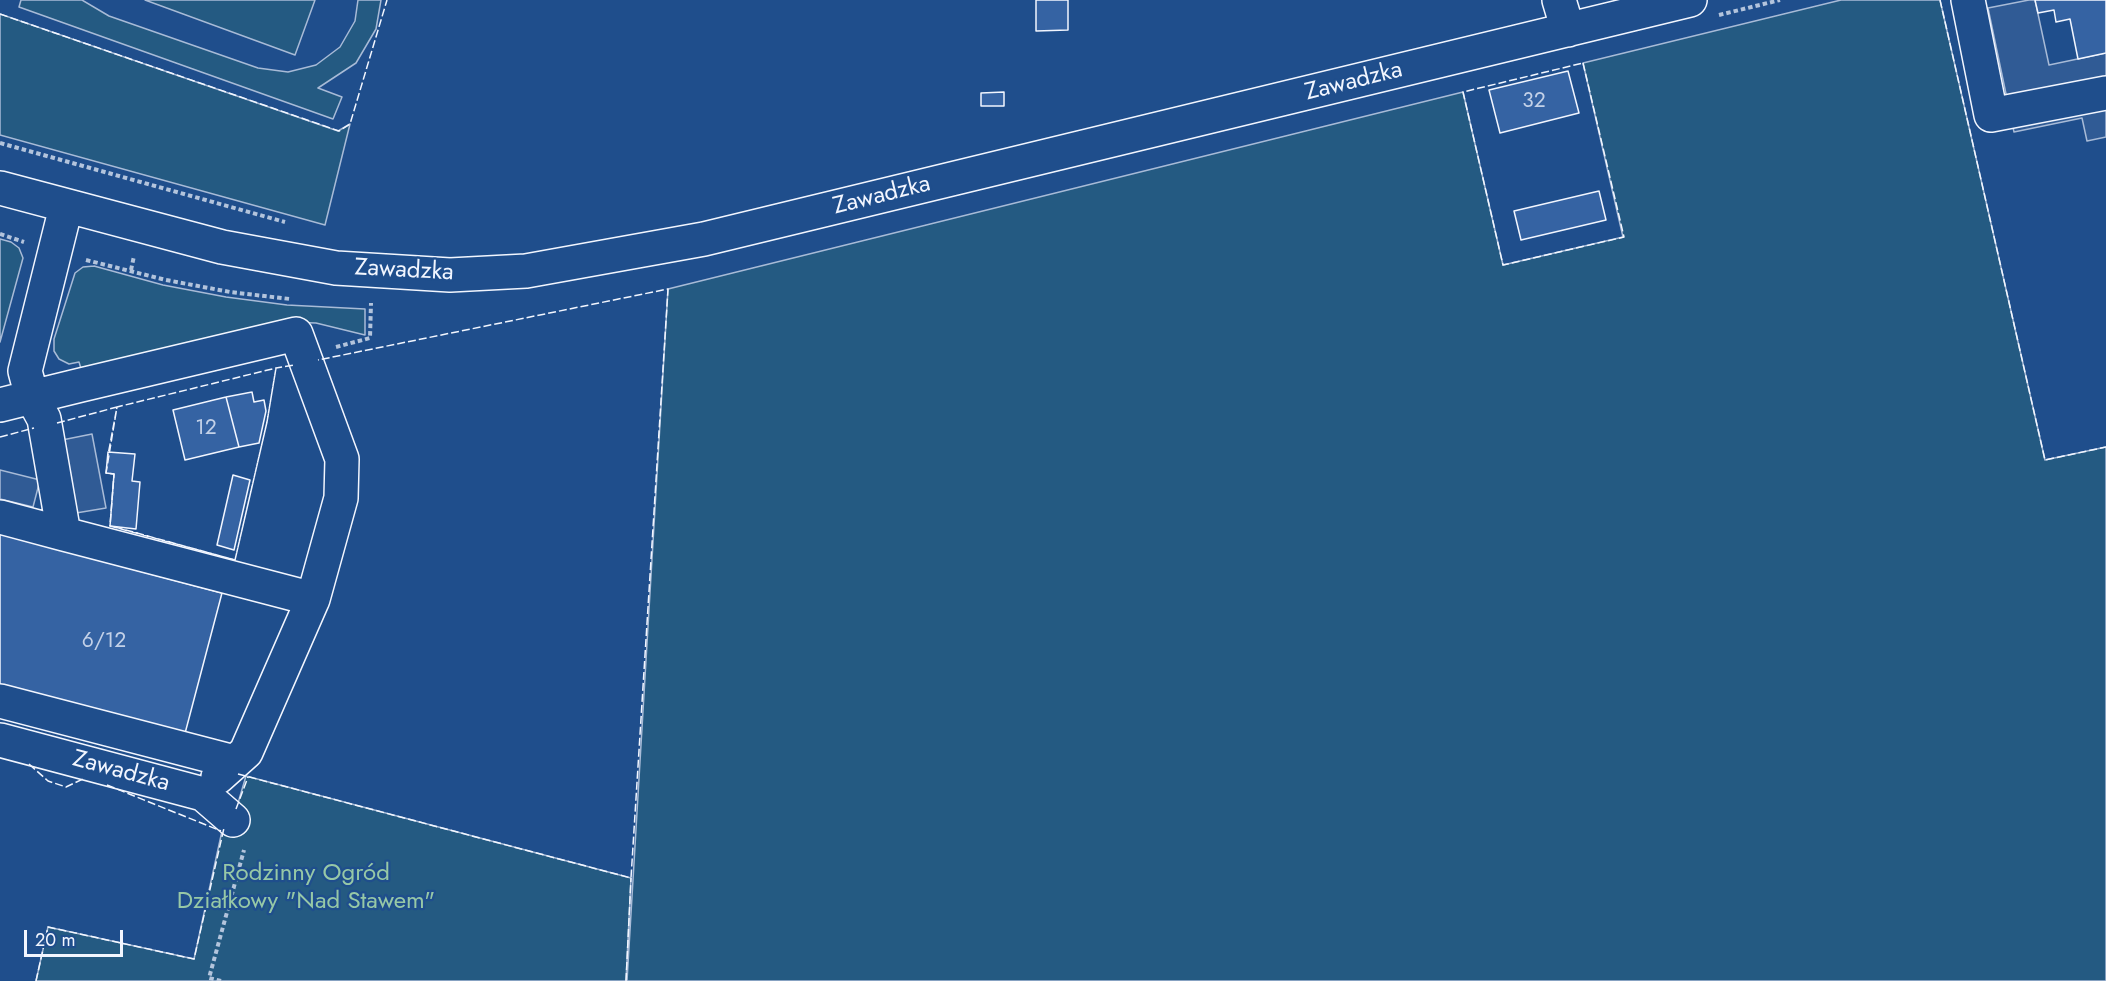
<!DOCTYPE html>
<meta charset="utf-8">
<style>
body{margin:0}
#map{position:relative;width:2106px;height:981px;overflow:hidden;background:#1f4e8c;font-family:Jost,sans-serif}
canvas{display:block}
.scale{position:absolute;left:24px;top:930px;width:99px;height:27px;box-sizing:border-box;border:3px solid #f2f6ff;border-top:0;padding-left:8px;font-size:18px;line-height:21px;white-space:nowrap;color:#f2f6ff;-webkit-text-stroke:4px #1f4e8c;paint-order:stroke}
</style>
<div id="map">
<canvas width="2106" height="981"></canvas>
<div class="scale">20 m</div>
</div>
<script>
const ctx = document.querySelector('canvas').getContext('2d');
ctx.lineJoin = 'round';
function paint(path, color) { ctx.fillStyle = color; ctx.fill(path, 'evenodd'); }
const toPath = rows => new Path2D(rows.map(r => 'M' + r).join(''));
function strokePath(path, color, width, dash) { ctx.strokeStyle = color; ctx.lineWidth = width; ctx.lineCap = dash ? 'butt' : 'round'; ctx.setLineDash(dash || []); ctx.stroke(path); }
function label(font, color, halo, rows, align = 'center') {
  ctx.font = font + ' Jost,sans-serif'; ctx.lineWidth = 4.5; ctx.setLineDash([]); ctx.textBaseline = 'middle'; ctx.strokeStyle = halo; ctx.fillStyle = color; for (const [text, x, y, turn = 0] of rows) {
    ctx.save(); ctx.translate(x, y); ctx.rotate((+turn || 0) * Math.PI / 180); ctx.textAlign = isNaN(turn) ? turn : align; if (halo) ctx.strokeText(text, 0, 0); ctx.fillText(text, 0, 0); ctx.restore();
  }
}
const green = toPath([
 [21,0,82,0,109,16,258,68,288,72,316,65,340,47,355,21,358,0,381,0,376,29,356,63,318,88,342,97,333,119,19,7,21,0],
 [145,0,315,0,295,55,145,0],
 [1841,0,1940,0,2045,460,2106,447,2106,981,627,981,668,289,1463,92,1503,265,1623,237,1583,63,1841,0],
 [0,14,338,131,350,124,325,225,0,135,0,14],
 [0,239,11,242,19,248,23,258,0,342,0,239],
 [94,266,163,285,226,297,287,305,365,309,365,335,316,323,289,322,82,372,79,362,69,364,59,359,54,351,54,339,75,273,83,267,94,266],
 [246,776,631,878,626,981,36,981,48,927,194,959,222,831,233,820,246,776]
]);
paint(green, '#245a82');
strokePath(green, '#a8bbd7', 1.5);
const parking = toPath([
 [2029,0,2035,0,2049,65,2106,53,2106,137,2087,141,2082,118,2014,132,1988,8,2029,0],
 [92,434,106,508,76,513,62,440,92,434],
 [0,470,40,480,33,507,0,499,0,470]
]);
paint(parking, '#305b95');
strokePath(parking, '#a8bbd7', 1.5);
const building = toPath([
 [1036,0,1068,0,1068,30,1036,31,1036,0],
 [2035,0,2106,0,2106,53,2078,59,2070,19,2056,22,2054,10,2038,13,2035,0],
 [1568,71,1579,113,1500,133,1489,90,1568,71],
 [1004,92,1004,106,981,106,981,93,1004,92],
 [1599,191,1606,220,1521,240,1514,211,1599,191],
 [252,392,254,402,264,400,266,411,259,443,239,447,226,397,252,392],
 [226,397,239,447,185,460,173,410,226,397],
 [108,452,135,454,132,481,140,482,136,529,110,526,114,474,106,473,108,452],
 [233,475,250,480,234,550,217,545,233,475],
 [0,534,222,593,183,741,0,692,0,534]
]);
paint(building, '#3563a3');
strokePath(building, '#f2f6ff', 1.5);
const minor = toPath([
 [1559,0,1568,30],
 [1968,0,1991,115,2106,93],
 [0,188,222,247,336,268,450,275,526,271,704,239,1690,0],
 [0,405,32,397,81,385,296,334,342,459,341,498,313,599,64,534,44,419,32,397,25,371,66,207],
 [0,517,64,534],
 [0,701,234,762],
 [0,740,203,794,233,820],
 [218,777,246,752,313,599]
]);
strokePath(minor, '#f2f6ff', 36);
strokePath(toPath([
 [1719,15,1780,0],
 [0,143,285,222],
 [0,234,24,242],
 [86,260,166,280,230,292,290,299],
 [131,270,134,256],
 [336,347,370,338,371,303],
 [221,981,209,978,244,850]
]), '#b3c4dc', 4, [4.5, 3]);
strokePath(minor, '#1f4e8c', 33);
strokePath(toPath([
 [1940,0,2045,460,2106,447],
 [0,14,339,131,350,124,387,0],
 [1583,63,1624,237,1503,265,1463,92,1583,63],
 [276,368,267,422,235,560,110,526,114,474,106,473,117,407,276,368],
 [57,423,117,407,108,455],
 [0,437,34,428],
 [115,527,235,560,267,422,276,368,294,365],
 [29,764,48,781,66,787,85,778],
 [238,774,631,878,668,289,318,360],
 [107,785,221,831],
 [236,809,248,777],
 [36,981,48,927,194,959,224,828],
 [626,981,631,878]
]), '#f2f6ff', 1.5, [8, 3]);
label('21px', '#c3d1e8', null, [
 ["32",1534,102],
 ["12",206,429],
 ["6/12",104,642]
]);
label('24px', '#f2f6ff', '#1f4e8c', [
 ["Zawadzka",1354,82,-14],
 ["Zawadzka",882,196,-14],
 ["Zawadzka",404,271,3],
 ["Zawadzka",121,772,15]
]);
label('24px', '#97c8a6', '#1f4e8c', [
 ["Rodzinny Ogród",306,874],
 ["Działkowy \"Nad Stawem\"",306,902]
]);
</script>
